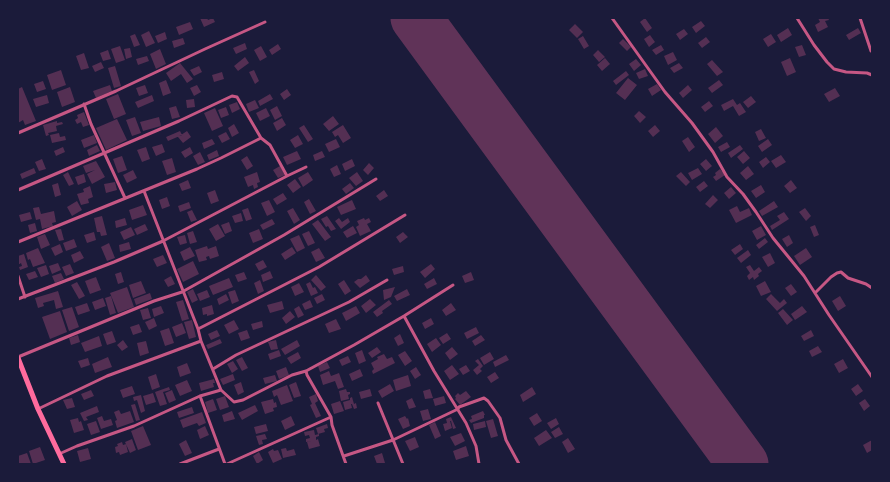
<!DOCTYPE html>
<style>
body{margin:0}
#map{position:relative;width:890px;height:482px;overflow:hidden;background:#1b1b3a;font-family:Bitter,serif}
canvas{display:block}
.frame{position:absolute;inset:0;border:19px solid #1b1b3a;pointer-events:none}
</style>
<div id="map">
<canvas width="890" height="482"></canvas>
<div class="frame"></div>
</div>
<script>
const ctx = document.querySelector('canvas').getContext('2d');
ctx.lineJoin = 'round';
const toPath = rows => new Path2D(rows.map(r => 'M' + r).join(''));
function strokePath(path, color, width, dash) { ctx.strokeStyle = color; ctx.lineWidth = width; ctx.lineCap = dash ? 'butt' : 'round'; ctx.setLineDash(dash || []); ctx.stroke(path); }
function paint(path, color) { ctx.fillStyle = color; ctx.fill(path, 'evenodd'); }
strokePath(toPath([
 [416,18,743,464]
]), '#603358', 51);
paint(toPath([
 [200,18,207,18,208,20,213,18,215,22,204,27],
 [645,18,652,28,647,32,640,22],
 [818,18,828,18,829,20,825,21,828,27,818,32,815,25,820,22],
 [701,21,705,26,696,33,692,27],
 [190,22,193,29,179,35,176,27],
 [575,24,583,32,577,38,569,30],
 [788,28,792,35,781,42,777,35],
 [858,28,861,33,849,40,846,35],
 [684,29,688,34,680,40,676,34],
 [149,31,155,43,146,47,141,35],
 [165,32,167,39,158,43,155,36],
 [135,34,140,45,134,47,130,36],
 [771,34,776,42,768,47,763,39],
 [650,35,655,42,649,47,644,39],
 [583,36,589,46,584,49,578,39],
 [706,37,710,42,702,48,698,43],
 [183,38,185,44,174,48,172,41],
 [623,39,631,47,627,51,619,43],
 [245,43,247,49,236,54,233,48],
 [278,44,281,49,272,55,269,50],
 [661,45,664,50,656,55,652,50],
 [802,45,806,55,799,57,795,47],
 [120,46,125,60,116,63,111,49],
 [261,46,267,57,260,61,254,50],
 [130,48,132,57,126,59,124,49],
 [160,49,166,64,156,69,150,54],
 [108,50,111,59,103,61,100,53],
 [598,50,605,57,599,62,593,55],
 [673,52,677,60,668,65,664,56],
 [84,53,89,68,81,70,76,56],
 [147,56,149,61,138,65,136,59],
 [245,57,249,63,238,71,234,66],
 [605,58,610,64,602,71,597,65],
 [790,58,796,72,787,76,781,62],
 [636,59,641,65,634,71,629,64],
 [712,60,723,72,717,76,707,64],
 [101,62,104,68,95,72,92,66],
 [180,63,193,79,187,83,181,74,171,81,166,73],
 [679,63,683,68,674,73,670,68],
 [115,66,121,86,114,88,108,68],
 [199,66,202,72,194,76,190,70],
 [645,69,648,76,639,79,636,73],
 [61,70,66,85,52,90,47,75],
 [254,70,259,81,255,84,249,72],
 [626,71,629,75,616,85,613,81],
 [222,72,224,79,214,82,212,75],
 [628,78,637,85,625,100,616,93],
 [166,80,171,93,163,96,159,83],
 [719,80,723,85,712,93,708,88],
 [43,81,46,89,37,92,34,84],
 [657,84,661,90,652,96,648,89],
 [110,85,112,91,96,98,93,91],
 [145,85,148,93,139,96,136,88],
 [197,85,201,92,194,96,190,88],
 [688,85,692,90,683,98,679,93],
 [22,87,36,121,25,125,23,120,18,123,18,89],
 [70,87,75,102,62,107,57,92],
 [835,88,840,96,829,102,824,94],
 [287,89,291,95,284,100,280,94],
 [118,94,126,114,114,119,106,99],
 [270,94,273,99,260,106,258,101],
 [47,95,49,103,36,107,33,99],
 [152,95,154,101,138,108,135,102],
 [751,96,756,102,748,108,743,102],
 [194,99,195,107,187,108,186,100],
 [733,99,737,105,740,103,746,112,739,116,733,106,724,111,721,105],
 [255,100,259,108,249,112,246,104],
 [709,101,713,106,705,112,701,107],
 [237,102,240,109,232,113,229,105],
 [176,106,180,117,172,119,169,108],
 [277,106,282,116,275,120,270,110],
 [226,107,229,115,221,118,218,110],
 [215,108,223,126,212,131,204,113],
 [266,108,270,116,260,121,256,113],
 [639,111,646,117,640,123,634,116],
 [84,112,89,125,83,127,81,122,77,124,75,120,78,118,77,115],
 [333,116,339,124,329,131,323,124],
 [135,117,141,133,132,136,126,120],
 [159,117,161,126,143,131,140,122],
 [282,118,286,125,277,131,273,123],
 [117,119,127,140,106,150,96,128],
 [57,121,57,123,62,122,63,124,56,126,57,131,48,133,49,135,46,136,43,125],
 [234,124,239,133,232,137,228,128],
 [304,125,313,139,308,142,299,128],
 [343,125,351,138,343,143,338,135,335,137,332,132],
 [655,125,660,131,653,137,648,131],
 [716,127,723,136,715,143,708,134],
 [761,129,766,138,759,141,755,132],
 [180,131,182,135,168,141,166,137],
 [187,131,191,137,183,143,178,137],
 [226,132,230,139,222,143,218,136],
 [59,133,60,137,65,136,66,140,52,143,50,135],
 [94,135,97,143,84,148,81,140],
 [298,135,303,144,295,148,290,140],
 [688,137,695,147,689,152,682,141],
 [212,139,215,144,204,149,202,143],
 [336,139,340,147,329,152,325,144],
 [768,139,772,145,762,152,758,146],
 [727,142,730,147,721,152,718,147],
 [162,144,165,152,156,156,152,147],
 [97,145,100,151,89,156,87,150],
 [740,145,743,149,731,158,728,153],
 [63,147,65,152,56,156,54,151],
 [146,147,150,159,142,162,137,150],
 [190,147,193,153,185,158,181,152],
 [217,150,219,156,209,160,207,155],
 [297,151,301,159,287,165,283,157],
 [322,151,325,157,315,161,313,155],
 [744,151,750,158,743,164,737,157],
 [200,152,205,162,198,165,193,156],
 [781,155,786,162,776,168,771,161],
 [122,156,127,170,118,173,113,159],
 [247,156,253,166,247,170,241,160],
 [766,157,770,162,763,168,759,162],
 [172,158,176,172,167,175,162,161],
 [42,159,46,169,39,171,35,162],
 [352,159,355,166,345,171,342,164],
 [706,159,712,166,706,171,700,164],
 [96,161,105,177,92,184,87,174,95,170,86,173,83,166],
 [369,163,374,168,368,175,363,170],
 [337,165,341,174,334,177,330,169],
 [280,166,285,175,278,178,273,170],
 [748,166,754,174,746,180,740,173],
 [34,168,36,173,22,179,20,174],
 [698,168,702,174,692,180,688,173],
 [720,169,725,175,716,181,713,177,716,175,715,173],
 [133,170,137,178,127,183,123,175],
 [68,172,74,184,69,186,63,175],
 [257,172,260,182,257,183,258,187,254,189,253,185,248,187,244,177],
 [308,172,313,180,303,187,298,178],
 [357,172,363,181,356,186,349,178],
 [681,172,690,182,686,186,676,176],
 [84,174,86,182,78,185,75,177],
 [295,179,301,187,293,193,287,185],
 [188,180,191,188,182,191,179,184],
 [791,180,797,188,790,193,784,186],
 [704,181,708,186,700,192,696,187],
 [115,182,117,190,106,193,104,184],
 [58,183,61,195,55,197,52,185],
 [350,183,354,188,346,194,342,189],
 [761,185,765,192,756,198,751,191],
 [90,186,93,197,88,199,89,203,81,205,77,194,84,192,83,189],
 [731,187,736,193,729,199,724,193],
 [215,190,219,201,211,204,207,193],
 [384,190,388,196,380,201,376,196],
 [283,193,287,199,277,205,273,199],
 [713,195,718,200,710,208,705,204],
 [167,197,170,206,162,209,159,200],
 [309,199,316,211,310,214,304,202],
 [269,200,275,212,267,216,261,203],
 [352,200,356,209,341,215,337,207],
 [77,201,82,210,72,216,67,207],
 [774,201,778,207,762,216,759,211],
 [189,202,191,208,180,212,178,206],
 [143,205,147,215,132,220,129,210],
 [737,206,740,212,749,208,752,215,736,223,729,210],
 [39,207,41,214,54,211,56,222,52,223,53,226,42,229,40,219,36,220,33,208],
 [248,208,252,219,246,221,242,210],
 [293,208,300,220,294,224,287,211],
 [805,208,811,216,806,221,799,212],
 [192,210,197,220,191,222,187,212],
 [30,212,32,219,21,222,19,215],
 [784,212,789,219,772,230,770,226,780,220,777,216],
 [241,213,243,221,235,223,232,216],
 [102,216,107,235,101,236,100,232,97,232,94,218],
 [327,216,336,229,331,231,328,226,326,227,321,219],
 [125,218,127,225,116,228,115,221],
 [339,218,342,222,348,218,350,222,341,229,335,221],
 [364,218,365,220,369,218,371,222,367,224,371,231,360,236,356,227,359,225,357,221],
 [272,219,275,224,263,230,260,225],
 [318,220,331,237,325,241,312,224],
 [229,222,232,231,225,234,221,225],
 [35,223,37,231,30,233,28,225],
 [145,224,148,230,137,235,134,229],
 [218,224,225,236,216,241,209,229],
 [815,225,819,235,814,237,810,227],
 [353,226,357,233,347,238,343,232],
 [761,226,766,235,757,240,752,231],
 [131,227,135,235,124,240,120,232],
 [61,229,64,240,59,241,55,230],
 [259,229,263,239,253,243,249,233],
 [193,231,197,242,190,244,187,233],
 [309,231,315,243,308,246,302,234],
 [94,232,96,240,87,243,84,235],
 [403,232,408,237,400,243,396,237],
 [45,234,50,245,41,249,37,237],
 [185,235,187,243,180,245,177,237],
 [299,235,305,248,297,252,290,239],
 [789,235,793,243,787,247,782,239],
 [765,238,768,242,759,249,756,245],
 [74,239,77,247,66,251,63,243],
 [129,242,131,249,120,252,119,245],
 [109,243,115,258,107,261,101,247],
 [60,244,63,252,55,256,51,248],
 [740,244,743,249,735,255,731,250],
 [207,246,208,249,216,246,219,256,210,259,209,256,206,257,207,260,199,262,195,250],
 [190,247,195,256,184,261,180,252],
 [292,247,296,253,285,260,281,254],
 [38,248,45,263,33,267,30,259,28,260,26,253],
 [319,248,325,258,316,262,311,252],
 [806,248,812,257,800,265,794,256],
 [748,250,751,255,741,263,737,258],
 [80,251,84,258,74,263,71,255],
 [770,253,775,263,768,267,762,257],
 [24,254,28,267,20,270,19,267,22,266,21,263,18,265,18,262,19,261,18,256],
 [163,255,167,263,157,267,153,259],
 [263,260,267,267,259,271,255,264],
 [193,261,199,274,183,282,177,269],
 [58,263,61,270,52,274,49,266],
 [70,264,74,273,66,276,62,267],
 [431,264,435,269,425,278,420,272],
 [46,265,49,274,41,277,37,268],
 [750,265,754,271,759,267,762,271,758,274,759,276,754,280,753,277,749,280,747,276,750,273,746,267],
 [403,266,404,272,394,275,392,269],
 [35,271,38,277,29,280,26,274],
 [270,271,273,278,263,282,261,275],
 [121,272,124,282,118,284,115,274],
 [244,272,247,279,238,282,235,275],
 [471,272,474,280,465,283,462,276],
 [61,273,64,279,55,283,52,276],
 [316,275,326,287,321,291,311,280],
 [366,275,370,281,360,288,354,282,358,279,361,279],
 [171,276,175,284,168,287,164,280],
 [96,277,101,290,90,294,85,281],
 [229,278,233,287,213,295,209,286],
 [434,278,437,284,427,289,424,284],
 [260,280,264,291,258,294,254,283],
 [344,280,351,291,345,295,338,284],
 [141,281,146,293,133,298,129,285],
 [765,281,771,292,761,296,756,286],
 [77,282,85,296,79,299,71,285],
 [310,282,313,288,315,287,318,293,311,296,306,284],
 [299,283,304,292,295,296,291,287],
 [791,284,797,292,791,296,785,288],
 [127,287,134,307,118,313,110,293],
 [395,287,391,297,384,300,383,290],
 [193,289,198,300,192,303,187,292],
 [407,289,410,295,397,301,394,296],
 [207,290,210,297,200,301,197,294],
 [235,290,239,301,232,304,228,292],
 [58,291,63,307,56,309,54,300,43,303,44,306,38,308,35,298],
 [150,293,152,299,136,305,134,299],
 [226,294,229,300,219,305,217,299],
 [322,294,325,300,317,304,314,298],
 [771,294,780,303,784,299,787,303,777,311,766,299],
 [111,296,116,313,110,315,105,298],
 [840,296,846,306,838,311,832,301],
 [103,298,106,306,95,310,92,302],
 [370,299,376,305,366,313,361,306],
 [183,300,189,319,182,321,176,302],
 [310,300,313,307,305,310,302,304],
 [389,300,392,304,382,311,383,313,377,317,373,312],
 [282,301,284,309,270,313,267,305],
 [87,303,90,311,78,315,75,307],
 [451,303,456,310,446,316,442,310],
 [212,305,214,314,207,316,207,314,203,315,202,308],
 [161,306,164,313,154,317,152,309],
 [299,306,304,315,298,318,294,309],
 [356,306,360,313,346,321,342,313],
 [802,306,807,312,795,320,791,314],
 [72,307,79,327,69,331,62,310],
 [148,308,151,318,143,320,140,310],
 [783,309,793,320,787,325,778,313],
 [60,311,67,332,50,339,42,317],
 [290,311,295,317,286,324,282,318],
 [154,318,157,326,149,330,145,322],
 [431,318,434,324,425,329,422,323],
 [336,319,341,329,329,333,325,324],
 [192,320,196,337,189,339,184,322],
 [234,320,239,329,229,334,224,325],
 [262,321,263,327,253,330,251,324],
 [182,323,186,333,176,337,172,327],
 [139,324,142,332,133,335,130,327],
 [476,327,479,333,467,339,464,333],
 [169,328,174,343,165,346,160,331],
 [217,330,220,336,211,340,208,334],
 [247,330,250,338,241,341,238,333],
 [811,330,814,336,804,341,801,336],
 [112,331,116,342,107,345,103,334],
 [447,333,451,339,443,344,439,338],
 [400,334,404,343,398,346,394,338],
 [78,335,80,342,71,345,69,338],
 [481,335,485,340,475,346,472,341],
 [99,336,102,346,85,352,81,343],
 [436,338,441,345,432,352,427,344],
 [220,339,222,343,208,349,206,345],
 [123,340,128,347,122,351,117,345],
 [276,340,278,349,271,350,268,342],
 [297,340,300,346,285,355,281,349],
 [146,341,149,353,140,356,137,343],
 [818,346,822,352,812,357,809,351],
 [377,347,381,352,372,358,368,353],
 [452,347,458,354,450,360,445,353],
 [279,350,281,356,270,360,268,354],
 [362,350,366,361,359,364,355,353],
 [405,351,412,361,405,366,398,355],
 [298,352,301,358,291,364,287,358],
 [490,352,494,359,484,365,480,358],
 [384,354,387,359,392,357,395,363,373,374,372,371,374,369,371,363,378,359,377,357],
 [506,355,509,360,495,367,493,362],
 [348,356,351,362,342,366,339,360],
 [108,357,112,367,95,373,92,364],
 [242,357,248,368,242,371,236,360],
 [88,358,90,365,81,368,78,361],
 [478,359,483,366,480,369,482,371,477,375,473,370,479,365,475,361],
 [843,359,848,368,839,373,834,364],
 [233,361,238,369,232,373,227,364],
 [327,362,330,368,320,372,318,366],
 [187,363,191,373,180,377,177,367],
 [452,365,459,374,450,380,444,371],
 [466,365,470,371,463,375,459,369],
 [286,367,289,375,279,379,276,371],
 [416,367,421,375,415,379,410,371],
 [360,369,363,376,352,381,349,374],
 [329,371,331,376,339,373,344,387,338,389,335,381,323,385,320,375],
 [495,372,499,378,491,383,487,377],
 [156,374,160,387,152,390,148,377],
 [233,374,235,380,223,385,220,379],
 [275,375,277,381,265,384,263,378],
 [408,375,411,386,396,391,393,380],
 [214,379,215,383,213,383,214,387,201,391,199,383],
 [187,380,192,391,180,396,175,385],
 [241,382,244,392,238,395,234,385],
 [296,382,301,396,294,398,289,385],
 [390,384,394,391,382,398,378,391],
 [858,384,863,391,856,396,851,389],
 [287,385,293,401,281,405,277,395,274,397,272,391],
 [132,386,135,394,123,398,120,390],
 [169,387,170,390,163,392,167,404,160,406,155,392],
 [532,387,536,394,523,402,520,395],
 [346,389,347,392,350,392,350,394,348,395,349,399,341,401,339,391],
 [370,389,372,396,361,399,359,392],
 [430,389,433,398,425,399,423,391],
 [91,390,94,396,84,400,81,394],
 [172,390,176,400,169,403,165,393],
 [466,391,471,397,460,405,455,399,456,398,455,396,458,393,460,395],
 [153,393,156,402,146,405,143,396],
 [316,394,318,401,315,403,321,416,316,418,310,405,312,404,309,397],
 [141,395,145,411,141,413,137,400,134,401,133,397],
 [225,396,229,407,220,410,216,399],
 [444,396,446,403,435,406,433,399],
 [352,397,354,404,356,403,357,408,354,409,352,404,351,404,352,408,345,410,343,402,350,400,350,398],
 [72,398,75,407,67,409,63,400],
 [412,398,416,407,409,409,406,401],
 [213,399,217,410,208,413,205,402],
 [273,399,274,403,276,402,277,407,273,408,274,411,265,414,261,402],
 [865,399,870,406,864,411,859,403],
 [340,401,344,411,334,414,331,404],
 [135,404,140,420,136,421,131,405],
 [255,405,258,411,242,420,238,413],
 [97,406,99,412,86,417,88,420,84,421,80,413],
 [192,407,194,413,179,418,177,412],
 [428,409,431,419,423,421,420,411],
 [119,410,121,414,130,411,134,422,117,428,115,421,117,420,114,412],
 [232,411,235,419,224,422,222,415],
 [483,411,485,415,484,415,484,418,471,423,469,420,472,419,471,416],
 [202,412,206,423,199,426,197,423,183,428,180,420],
 [537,413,542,421,534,426,529,418],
 [102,416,104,421,111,419,113,425,101,429,97,418],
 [291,416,295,425,285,430,281,421],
 [405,416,407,419,408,418,410,426,403,429,398,419],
 [451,417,456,428,453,429,451,421,450,421,452,428,445,431,443,424,447,423,446,419],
 [78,418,79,422,81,421,84,430,74,433,70,420],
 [556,418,559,424,551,429,547,423],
 [493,419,498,436,491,438,486,421],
 [96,421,100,432,91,435,87,424],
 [485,421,486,427,474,430,473,424],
 [435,422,441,436,435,439,429,425],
 [266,424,268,431,256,434,254,427],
 [327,424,328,428,324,429,325,432,318,434,316,428],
 [143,426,151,445,138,450,131,431],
 [205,426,209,435,200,439,197,430],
 [559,427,563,434,555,438,551,432],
 [314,430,315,435,319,434,319,436,316,437,316,440,318,439,320,446,309,449,307,442,312,441,306,442,306,439,310,438,309,435,305,436,304,432],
 [546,430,552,438,539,446,534,438],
 [461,433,465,441,455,446,450,437],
 [265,434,267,439,262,440,263,444,259,445,256,436],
 [415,437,419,447,410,451,405,441],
 [568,438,575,449,568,453,562,442],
 [132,439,136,450,130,453,125,442],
 [186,440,192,453,185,456,179,444],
 [872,440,872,450,867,453,863,445],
 [122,442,123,445,126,444,128,452,120,455,119,452,116,453,115,447,118,446,117,444],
 [466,446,469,456,456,460,453,451],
 [40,447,45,460,33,464,29,451],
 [88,448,91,459,80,462,77,451],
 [286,448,287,451,294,449,296,455,283,458,281,449],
 [273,449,274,451,278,450,282,459,273,463,268,452],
 [259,452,263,460,257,464,253,456],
 [27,453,31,464,18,464,18,456],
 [382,453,385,463,377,464,374,456]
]), '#542f53');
strokePath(toPath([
 [612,18,665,92,692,123,713,152,727,177,743,194,756,212,773,238,804,276,829,315,872,377],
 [797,18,814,45,827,62,834,69,846,72,867,73,872,75],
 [860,18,871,51],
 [84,104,91,124,125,198],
 [18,133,116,91,205,49,265,22],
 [18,190,179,121,232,96,237,97,261,138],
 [144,191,198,329,201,341,221,390],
 [18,242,197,169,221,158,261,138,270,145,287,176],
 [18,276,25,297],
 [815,293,831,277,837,273,841,272,848,278,866,284,872,288],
 [18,299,114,262,163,241,287,176,306,167],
 [404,316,434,371,466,423,476,446,479,464],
 [198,329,319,267,405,215],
 [18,357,154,301,182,292,284,235,376,179],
 [213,369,236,355,349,302,387,280],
 [306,371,307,375,331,417,332,425,346,464],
 [200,396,225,464],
 [378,403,403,464],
 [38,409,107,376,201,341],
 [59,454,77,446,134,426,200,396,221,390,234,402,243,400,292,375,306,371,354,345,404,316,453,285],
 [344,456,393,440,458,409,459,407,484,398,488,401,500,418,506,440,519,464],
 [180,464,219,449],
 [227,464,331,417]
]), '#c65784', 3);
strokePath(toPath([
 [18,358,38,409,64,464]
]), '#ff6b9d', 5);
</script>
